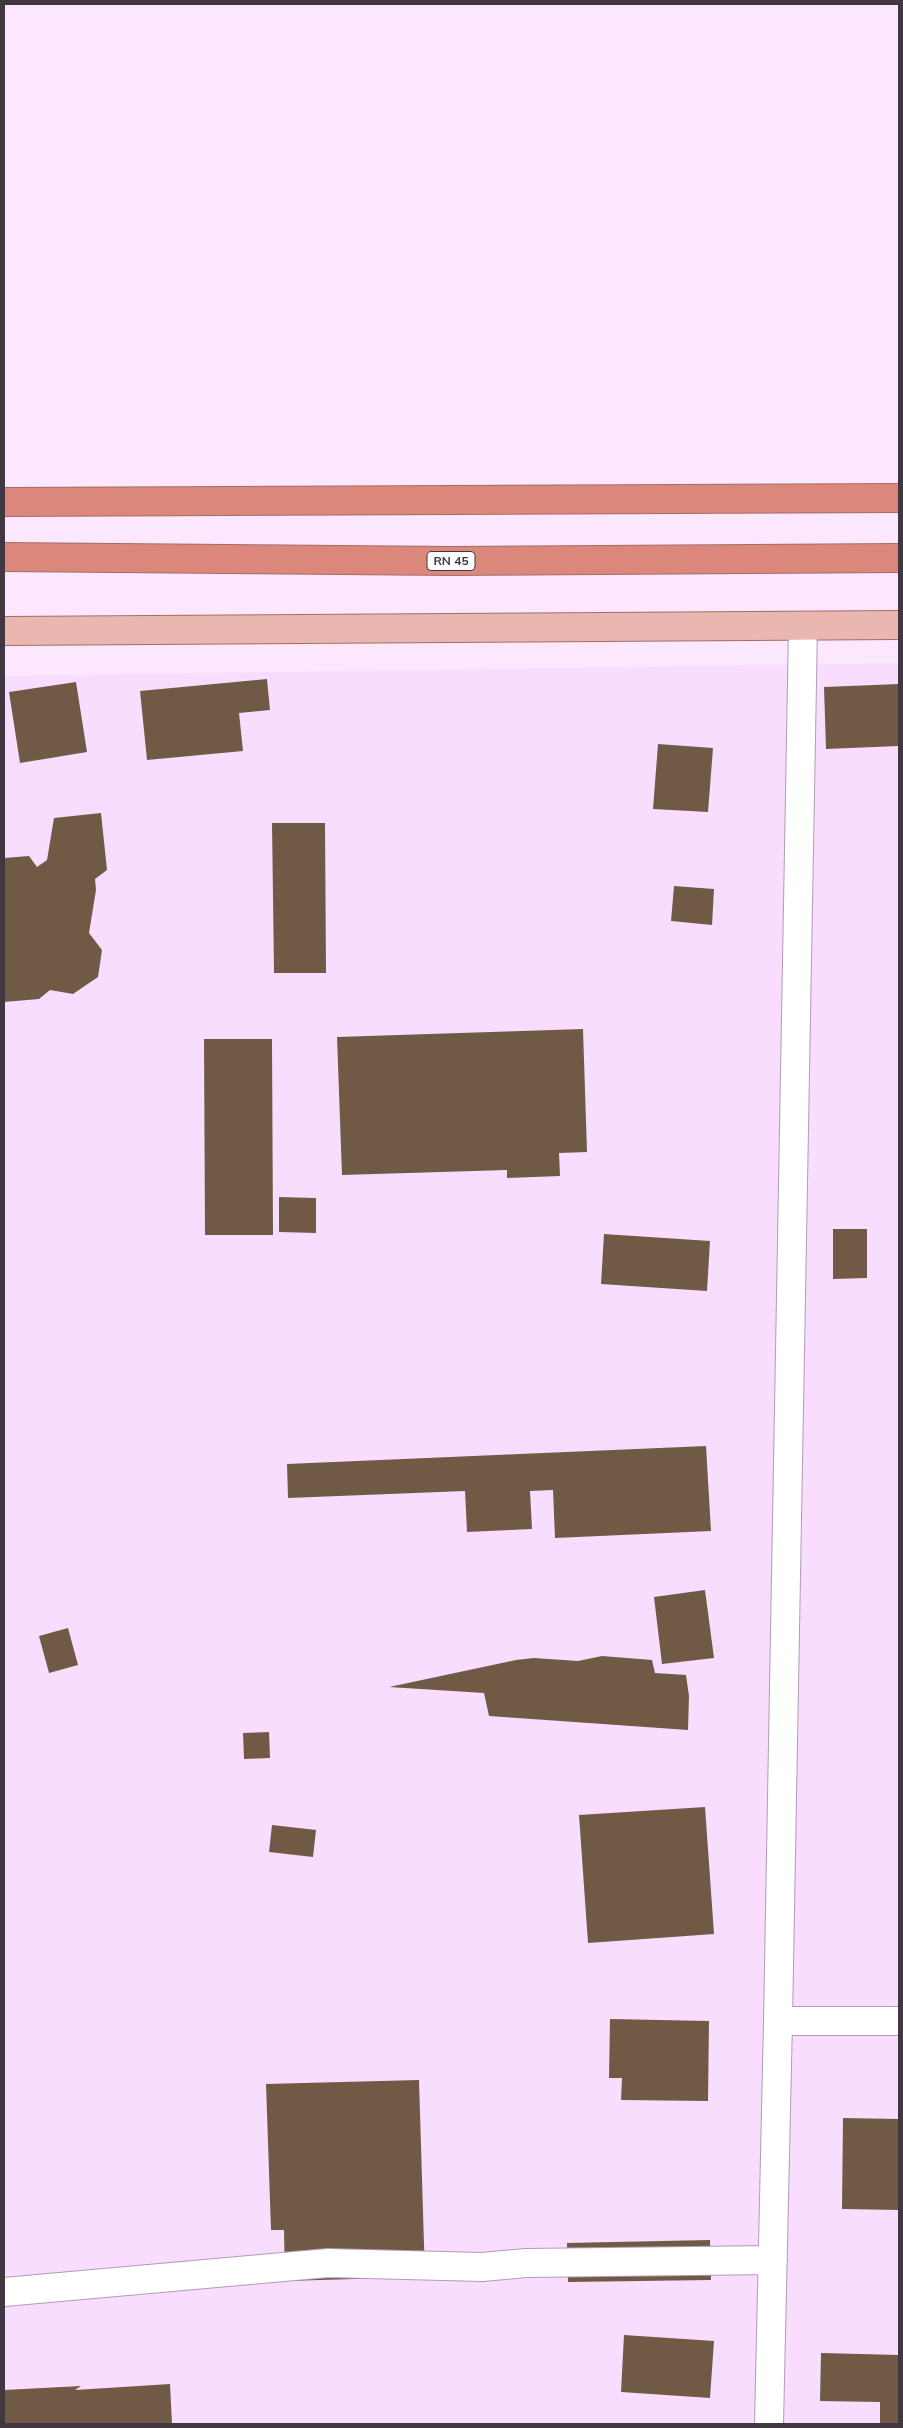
<!DOCTYPE html>
<style>
body{margin:0}
#map{position:relative;width:903px;height:2428px;overflow:hidden;background:#fbe8fe;font-family:Mulish,sans-serif}
canvas{display:block}
.frame{position:absolute;inset:0;border:5px solid #403741;pointer-events:none}
</style>
<div id="map">
<canvas width="903" height="2428"></canvas>
<div class="frame"></div>
</div>
<script>
const ctx = document.querySelector('canvas').getContext('2d');
ctx.lineJoin = 'round';
function paint(path, color) { ctx.fillStyle = color; ctx.fill(path, 'evenodd'); }
const toPath = rows => new Path2D(rows.map(r => 'M' + r).join(''));
function strokePath(path, color, width, dash) { ctx.strokeStyle = color; ctx.lineWidth = width; ctx.lineCap = dash ? 'butt' : 'round'; ctx.setLineDash(dash || []); ctx.stroke(path); }
function label(font, color, halo, rows, align = 'center') {
  ctx.font = font + ' Mulish,sans-serif'; ctx.lineWidth = 5; ctx.setLineDash([]); ctx.textBaseline = 'middle'; ctx.strokeStyle = halo; ctx.fillStyle = color; for (const [text, x, y, turn = 0] of rows) {
    ctx.save(); ctx.translate(x, y); ctx.rotate((+turn || 0) * Math.PI / 180); ctx.textAlign = isNaN(turn) ? turn : align; if (halo) ctx.strokeText(text, 0, 0); ctx.fillText(text, 0, 0); ctx.restore();
  }
}
paint(toPath([
 [899,663,899,2424,4,2424,4,676]
]), '#f9ddfe');
paint(toPath([
 [267,679,270,710,239,713,243,751,147,760,140,691],
 [76,682,87,752,20,763,9,692],
 [899,684,899,746,826,749,824,687],
 [658,744,713,748,708,812,653,809],
 [101,813,107,870,95,879,96,890,89,933,102,950,98,977,73,994,50,990,39,999,4,1002,4,858,29,856,37,867,47,860,54,818],
 [272,823,325,823,326,973,274,973],
 [674,886,714,889,712,925,671,921],
 [583,1029,587,1152,559,1153,560,1176,507,1178,507,1170,342,1175,337,1037],
 [204,1039,272,1039,273,1235,205,1235],
 [279,1197,316,1198,316,1233,279,1232],
 [833,1229,867,1229,867,1278,833,1279],
 [604,1234,710,1241,707,1291,601,1284],
 [706,1446,711,1531,555,1538,553,1490,530,1491,532,1529,467,1532,465,1491,288,1498,287,1464],
 [705,1590,714,1658,662,1664,654,1597],
 [68,1628,78,1665,49,1673,39,1636],
 [602,1656,652,1660,655,1673,686,1675,689,1696,688,1730,489,1716,484,1693,389,1687,516,1660,534,1658,578,1661],
 [269,1732,270,1758,244,1759,243,1733],
 [705,1807,714,1934,588,1943,579,1815],
 [272,1825,316,1830,313,1857,269,1852],
 [610,2019,709,2021,708,2101,621,2100,622,2078,609,2078],
 [419,2080,425,2277,285,2281,284,2230,271,2230,266,2084],
 [843,2118,899,2119,899,2210,842,2209],
 [710,2240,711,2280,568,2282,567,2243],
 [624,2335,714,2341,710,2398,621,2392],
 [821,2353,899,2355,899,2424,880,2424,880,2402,820,2401],
 [170,2384,172,2424,4,2424,4,2390,81,2386,75,2390]
]), '#705a46');
const minor = toPath([
 [778,2021,899,2021],
 [4,2292,328,2263,482,2267,526,2263,773,2260],
 [769,2424,778,2021,803,626]
]);
const major = toPath([
 [4,631,899,625]
]);
const highway = toPath([
 [4,502,899,498],
 [4,557,452,561,899,558]
]);
strokePath(minor, '#b09bb4', 30);
strokePath(major, '#a56b67', 30);
strokePath(highway, '#a56b67', 30);
strokePath(minor, '#fff', 28);
strokePath(major, '#e9b7b0', 28);
strokePath(highway, '#db877b', 28);
for (const [x, y, w] of [
 [451,561,48]
]) { const box = new Path2D(); box.roundRect(x - w / 2, y - 9.5, w, 19, 4); ctx.fillStyle = '#fdfdfd'; ctx.fill(box); strokePath(box, '#403741', 1); }
label('bold 12px', '#403741', null, [
 ["RN 45",451,561]
]);
</script>
